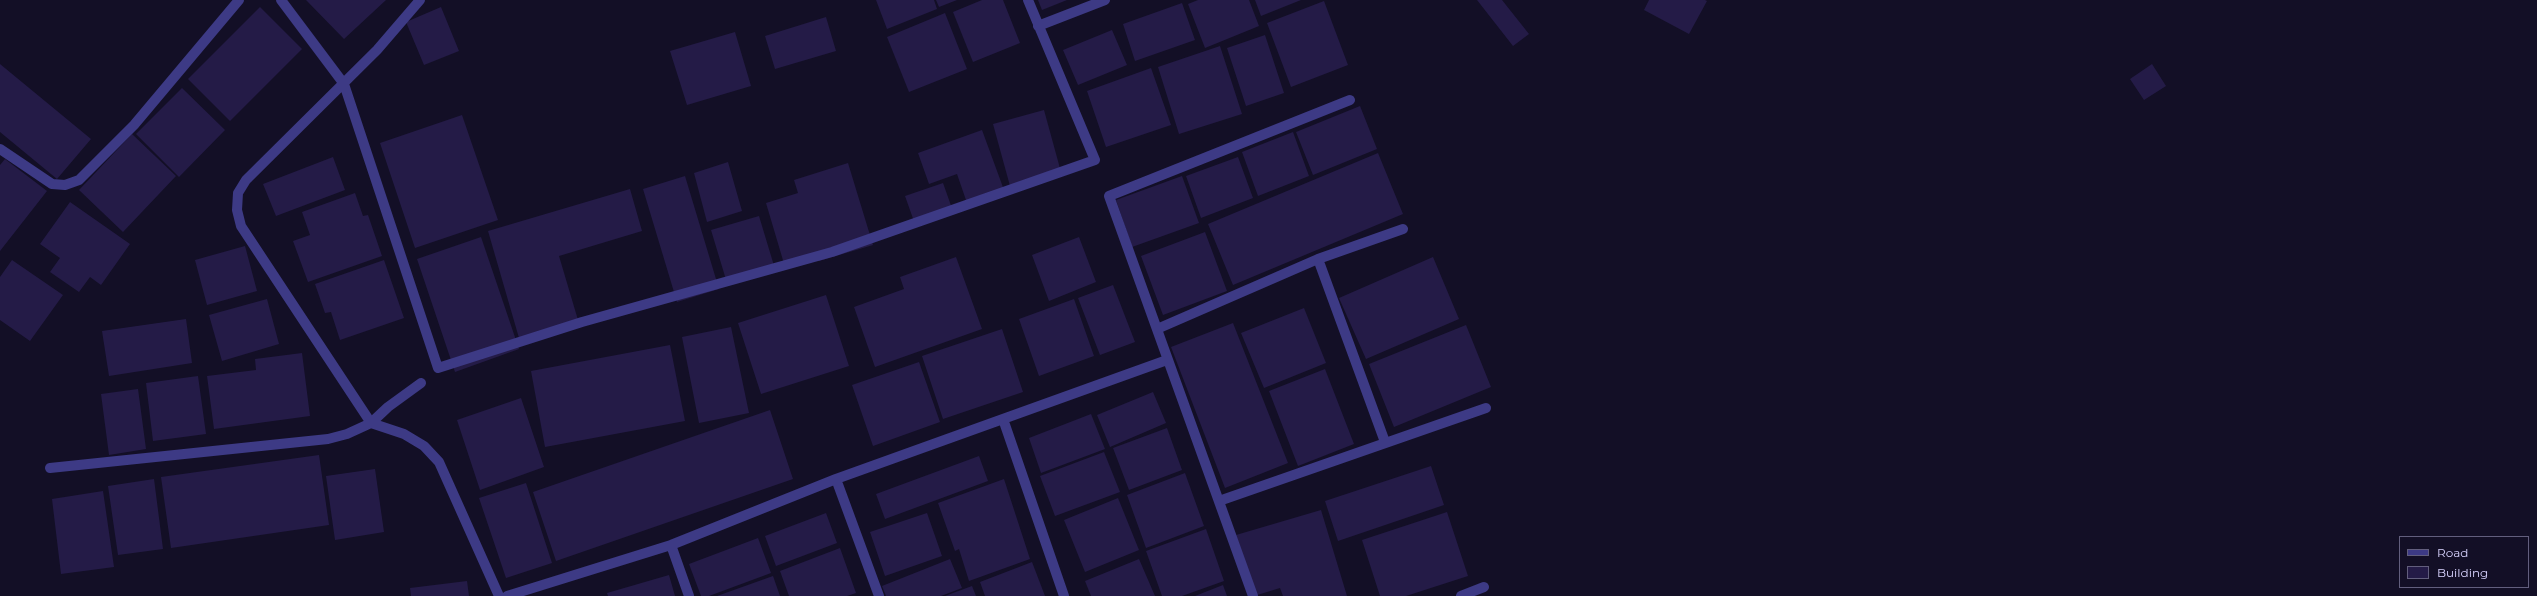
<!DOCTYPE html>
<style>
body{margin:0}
#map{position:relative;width:2537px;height:596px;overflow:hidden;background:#130f26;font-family:Montserrat,sans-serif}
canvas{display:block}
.legend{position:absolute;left:2399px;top:536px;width:130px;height:52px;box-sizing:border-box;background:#130f26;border:1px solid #625e7d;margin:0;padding:5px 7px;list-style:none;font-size:12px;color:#d9d4ff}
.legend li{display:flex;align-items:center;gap:8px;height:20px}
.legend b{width:20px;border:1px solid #625e7d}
</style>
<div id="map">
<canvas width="2537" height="596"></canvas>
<ul class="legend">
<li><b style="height:5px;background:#3d3a85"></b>Road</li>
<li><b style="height:11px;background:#241b47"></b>Building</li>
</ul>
</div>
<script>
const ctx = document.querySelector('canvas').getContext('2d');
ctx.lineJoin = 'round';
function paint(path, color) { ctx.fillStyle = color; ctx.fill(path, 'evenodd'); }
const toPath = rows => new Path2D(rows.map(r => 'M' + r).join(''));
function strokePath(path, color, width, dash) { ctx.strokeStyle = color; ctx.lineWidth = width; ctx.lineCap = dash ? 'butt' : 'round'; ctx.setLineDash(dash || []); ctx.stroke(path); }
paint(toPath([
 [306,0,386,0,344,39],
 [876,0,934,0,937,9,887,29],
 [936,0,957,0,939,7],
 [982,0,1003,0,1020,43,973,62,953,12],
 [1038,0,1067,0,1042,10],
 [1198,0,1249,0,1259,26,1205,48,1188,4],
 [1255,0,1301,0,1261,16],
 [1477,0,1502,0,1529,34,1513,46],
 [1649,0,1705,0,1707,1,1689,34,1644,10],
 [1324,1,1348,65,1291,87,1267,23],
 [1182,3,1195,40,1135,61,1123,24],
 [260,7,302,49,230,121,188,79],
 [441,7,459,51,424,65,406,22],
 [945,13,967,69,909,92,887,37],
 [826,17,836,51,775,69,765,36],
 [1112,30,1127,65,1078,85,1063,50],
 [735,32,751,86,687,105,670,51],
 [1265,35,1284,93,1246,106,1227,48],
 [1220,46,1242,114,1179,134,1158,67],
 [0,64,91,139,57,179,0,132],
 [2152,64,2166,86,2144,100,2130,79],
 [1151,68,1171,125,1106,147,1087,91],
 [182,88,225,130,179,177,136,134],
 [1360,106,1377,149,1313,175,1296,132],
 [1044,110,1061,172,1010,186,993,124],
 [462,115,498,220,415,248,380,143],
 [982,130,1004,190,967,203,957,174,929,184,918,153],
 [1293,132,1309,176,1258,196,1242,152],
 [132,134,176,176,123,232,79,190],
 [1378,153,1403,214,1233,285,1208,224],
 [333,157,345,190,276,216,263,184],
 [1238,157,1253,198,1201,218,1186,176],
 [5,159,47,191,0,251,0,165],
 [728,162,742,211,707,222,694,173],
 [848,163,873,245,819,261,818,258,785,267,766,203,798,193,794,180],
 [685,176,719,289,677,302,643,189],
 [1182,176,1199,223,1132,247,1116,200],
 [943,183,954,214,916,227,905,196],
 [630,189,642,231,559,256,578,320,519,338,488,231],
 [355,193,363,216,368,215,382,256,308,282,293,241,310,235,302,212],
 [70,202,130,244,101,285,90,277,79,292,50,272,60,258,40,244],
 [759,216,775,269,727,283,711,230],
 [1205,232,1227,291,1163,315,1141,256],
 [481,237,519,349,455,372,417,259],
 [1079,237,1096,282,1049,301,1032,255],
 [245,246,257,291,207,305,195,260],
 [956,257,982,329,875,367,854,307,904,289,900,277],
 [1433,257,1459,319,1366,359,1339,298],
 [12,260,63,295,30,341,0,320,0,277],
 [384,260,404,318,340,340,331,312,325,313,315,284],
 [1113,285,1135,342,1100,355,1078,298],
 [826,295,849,366,761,394,738,323],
 [267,299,279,344,222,361,209,315],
 [1074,299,1094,356,1039,376,1019,319],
 [1304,308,1326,363,1264,388,1241,333],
 [186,319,192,363,109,376,102,331],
 [1233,323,1288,463,1225,488,1171,347],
 [1466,325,1491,387,1394,427,1369,364],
 [731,327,749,413,699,423,682,337],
 [1002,329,1023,392,943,419,922,356],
 [670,345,685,421,545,447,531,371],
 [302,353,310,416,214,429,207,376,256,370,255,359],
 [919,362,940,422,873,446,852,385],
 [1325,369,1354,444,1298,466,1269,391],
 [198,376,206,434,153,441,146,383],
 [138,389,146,449,109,455,101,394],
 [1153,392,1166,423,1110,447,1097,415],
 [521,398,544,467,480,490,457,420],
 [770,410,793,479,556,561,533,492],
 [1091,414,1105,449,1041,473,1029,438],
 [1167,428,1182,470,1129,490,1113,448],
 [1104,452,1120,492,1055,516,1040,476],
 [319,455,329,525,171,548,161,477],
 [979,456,988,481,885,519,876,494],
 [1431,466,1444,505,1338,541,1325,501],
 [375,469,384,532,335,540,326,476],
 [1185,473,1204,526,1146,548,1127,495],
 [154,479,163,549,118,555,108,486],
 [1004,479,1030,559,969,581,959,549,955,551,938,503],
 [526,483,552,563,506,578,479,498],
 [103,491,114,567,61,574,52,499],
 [1118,498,1139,550,1085,572,1064,520],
 [1321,510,1347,596,1283,596,1280,588,1254,596,1236,535],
 [1447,512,1468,576,1406,596,1380,596,1362,540],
 [826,513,837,543,776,566,765,536],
 [927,513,942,556,885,576,870,532],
 [1206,529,1224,581,1182,596,1162,596,1146,551],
 [758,538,771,573,709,596,701,596,689,564],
 [840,548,856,593,847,596,789,596,780,571],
 [950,559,962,588,941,596,886,596,882,586],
 [1139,559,1155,596,1091,596,1085,581],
 [1032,562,1045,596,985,596,980,582],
 [669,575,675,596,608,596,607,593],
 [773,576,780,596,717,596],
 [467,581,469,596,411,596,410,588],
 [1223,585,1227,596,1195,596],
 [972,586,976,596,945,596]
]), '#241b47');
strokePath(toPath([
 [281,0,344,84,438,368,582,322,832,252,1095,160,1028,0],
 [420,0,377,50,246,180,238,193,237,210,241,226,371,423,404,434,424,446,439,462,499,596],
 [1038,26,1105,0],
 [0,149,52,184,65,185,79,180,134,125,239,0],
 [1318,259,1385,442],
 [1157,329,1318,259,1403,229],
 [1003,419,1064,596],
 [50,468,328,439,347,434,371,423,388,407,421,383],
 [836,479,879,596],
 [1219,501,1486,408],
 [671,545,689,596],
 [507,596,671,545,836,479,1167,360],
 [1253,596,1109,196,1350,100],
 [1461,596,1484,587]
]), '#3d3a85', 10);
</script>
